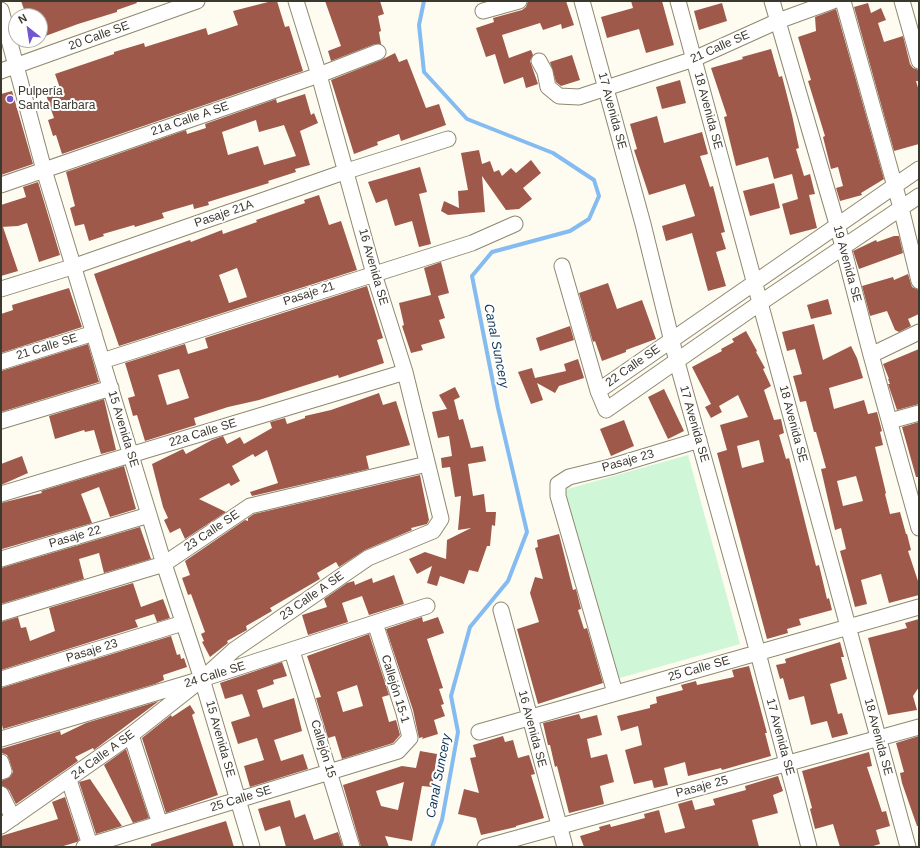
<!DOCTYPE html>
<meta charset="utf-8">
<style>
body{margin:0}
#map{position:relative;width:920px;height:848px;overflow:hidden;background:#fefbf0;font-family:Helvetica,sans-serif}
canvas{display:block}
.frame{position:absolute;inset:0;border:2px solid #3b382d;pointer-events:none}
.north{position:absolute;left:8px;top:8px;width:40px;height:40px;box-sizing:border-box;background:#fff;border:1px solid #b1afab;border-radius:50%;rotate:330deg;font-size:11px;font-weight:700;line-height:16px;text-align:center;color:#3b382d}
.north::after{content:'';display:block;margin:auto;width:14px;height:18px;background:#7156d0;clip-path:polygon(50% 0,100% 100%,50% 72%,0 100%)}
</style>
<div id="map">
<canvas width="920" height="848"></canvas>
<div class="frame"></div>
<div class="north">N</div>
</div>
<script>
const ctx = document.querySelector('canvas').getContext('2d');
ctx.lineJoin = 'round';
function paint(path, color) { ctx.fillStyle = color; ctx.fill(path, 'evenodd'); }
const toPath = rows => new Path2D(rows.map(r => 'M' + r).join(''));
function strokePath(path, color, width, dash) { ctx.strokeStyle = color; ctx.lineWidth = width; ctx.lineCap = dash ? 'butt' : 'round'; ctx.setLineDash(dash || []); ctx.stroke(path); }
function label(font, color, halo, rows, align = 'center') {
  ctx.font = font + ' Helvetica,sans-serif'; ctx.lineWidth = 4; ctx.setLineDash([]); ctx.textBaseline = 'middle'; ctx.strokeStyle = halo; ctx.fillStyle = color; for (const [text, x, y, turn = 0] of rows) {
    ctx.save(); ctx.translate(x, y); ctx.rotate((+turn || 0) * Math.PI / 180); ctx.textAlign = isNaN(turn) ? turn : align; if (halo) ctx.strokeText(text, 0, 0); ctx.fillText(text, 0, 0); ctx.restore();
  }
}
paint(toPath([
 [688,455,740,644,616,679,564,490]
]), '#cff6d6');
strokePath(toPath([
 [424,1,419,25,424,72,467,119,553,153,594,180,599,196,589,219,570,231,492,252,472,276,498,408,527,532,508,581,470,627,451,696,458,732,442,820,432,847]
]), '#84bbf0', 4);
paint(toPath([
 [21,1,136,1,137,3,117,10,117,12,78,24,40,38,40,16,29,16,27,12,25,12],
 [272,1,277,1,285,27,289,26,303,71,62,154,56,135,53,136,48,120,54,118,45,92,60,88,55,74,114,54,114,52,144,43,145,47,206,28,208,35,238,25,233,11],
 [325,1,380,1,384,14,378,16,381,31,379,32,381,44,375,44,331,61,328,51,341,46],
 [528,1,566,1,574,25,562,29,561,24,543,30,540,23,502,35,509,58,531,50,533,55,530,61,538,84,526,88,523,77,504,84,495,54,486,57,476,28,494,22,493,18,522,10,526,7],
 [631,1,662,1,674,45,646,53,639,29,607,38,601,17,633,8],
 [722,3,727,21,699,30,694,11],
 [868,3,871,13,881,8,886,20,878,23,884,42,903,36,910,64,913,68,919,70,919,81,916,81,919,91,919,144,894,151,854,7],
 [836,9,884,179,861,193,862,195,840,201,836,188,843,186,838,167,831,169,823,137,825,136,808,81,811,80,798,37,816,31,815,17],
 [771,49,779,77,782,76,792,115,799,148,796,149,804,176,810,174,815,194,809,195,817,228,790,235,782,204,798,199,792,174,774,179,768,157,736,166,724,117,727,116,711,68,743,59,742,57],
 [395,53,399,62,407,59,426,108,439,104,446,125,401,141,399,134,377,142,378,145,354,154,331,80,381,60],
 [572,55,580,80,561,86,556,82,550,62],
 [680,80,686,103,662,109,656,87],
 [12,91,33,164,1,175,1,94],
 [305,94,311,115,314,113,318,123,300,131,310,165,295,169,296,172,268,181,269,183,208,202,209,205,194,209,193,204,162,213,164,218,135,227,134,225,103,234,104,236,89,241,84,224,75,226,70,208,75,206,66,172,186,130,187,134,206,128,205,124,276,99,277,103],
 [256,120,259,132,284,125,296,156,264,165,258,146,228,155,222,132],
 [657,116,664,143,702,132,708,154,700,156,710,187,713,186,725,232,721,233,726,249,716,252,726,286,708,291,692,233,666,241,662,226,695,216,685,184,649,195,634,150,637,149,630,124],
 [479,150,482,164,490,161,494,172,499,170,502,176,511,168,516,173,531,160,541,173,523,188,532,199,519,209,506,210,482,176,485,212,448,215,441,211,444,201,459,208,458,191,468,190,461,153],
 [420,167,427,192,419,194,431,244,419,247,412,221,395,226,387,199,376,203,368,182],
 [38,182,60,255,39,262,27,223,18,226,1,227,1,205,26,197,23,187],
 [774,183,780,208,750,216,743,191],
 [319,195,329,225,341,221,357,270,119,346,94,274,190,240,191,242,222,230,223,234,257,222,256,220,305,203,304,200],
 [237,268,247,297,229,303,219,275],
 [1,227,3,227,18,271,1,276],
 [894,236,899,236,903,253,859,269,853,251,876,240,877,242],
 [441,262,449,293,438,296,445,318,439,320,445,338,421,345,423,350,411,353,402,326,404,325,399,303,431,295,424,268],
 [908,274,912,287,919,290,919,314,908,319,911,326,899,332,895,330,887,311,870,316,862,286,893,277,894,280],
 [608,283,617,309,642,300,656,339,626,350,626,352,602,361,595,341,593,342,579,293],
 [367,286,383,338,377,340,384,363,339,378,338,375,259,400,228,407,194,418,196,425,145,441,137,415,133,416,128,398,135,396,125,363,185,344,188,354,208,348,205,338],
 [179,369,189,398,167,405,158,375],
 [69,288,82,327,1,353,1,314,13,310,12,305],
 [828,299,832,314,811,319,807,305],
 [814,324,823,360,851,346,857,358,863,378,829,388,834,409,864,400,868,414,877,412,882,431,880,432,883,445,875,447,886,493,885,494,890,514,900,512,906,534,907,534,911,550,908,551,919,584,919,595,889,603,881,574,861,580,867,604,855,607,840,551,846,549,841,528,835,530,832,517,821,469,826,468,816,432,814,432,806,401,800,402,793,376,802,374,795,349,787,351,782,332],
 [856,476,863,501,843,506,837,481],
 [570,326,574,340,540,351,536,338],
 [746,331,757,351,756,352,765,368,763,369,771,386,764,390,774,420,781,419,784,433,779,435,786,459,789,458,816,566,819,565,827,599,829,598,832,610,799,619,801,625,787,629,788,633,767,639,717,453,727,450,720,425,748,417,738,395,719,406,722,412,711,418,705,407,711,404,692,367,722,351,721,349,734,342,732,339],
 [759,440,764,462,742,468,737,446],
 [88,344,99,382,1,412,1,371],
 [919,349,919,404,897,410,888,384,890,384,888,379,889,379,883,364],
 [578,359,584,378,559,386,555,393,537,383,543,400,531,404,518,372,532,368,535,378,566,371,564,364],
 [455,387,460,397,454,400,459,420,463,419,471,448,483,446,486,461,468,464,473,496,484,494,486,512,496,512,495,526,492,525,490,546,487,546,478,572,469,570,464,584,440,576,437,586,427,583,432,566,417,574,409,559,425,552,446,559,447,540,471,528,458,530,461,496,455,497,450,467,442,468,441,458,452,456,449,436,438,438,432,412,447,409,439,395],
 [664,389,684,431,668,439,648,397],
 [379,393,383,405,396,401,410,445,366,456,369,469,252,496,250,492,278,483,267,450,255,457,253,454,232,466,240,481,231,486,229,483,199,499,226,512,185,539,180,528,170,533,164,520,168,518,163,507,152,464,183,449,186,454,212,440,223,436,227,444,240,437,244,444,272,428,270,422,285,418,287,424,305,418,305,416,331,410],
 [104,399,116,450,101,454,94,430,85,432,84,430,55,439,49,416],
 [624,420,634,446,611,456,600,429],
 [919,422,919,477,916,477,902,427],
 [22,456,28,473,1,485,1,464],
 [124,466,136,509,110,517,99,487,81,494,92,523,2,549,1,503,42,493,41,491],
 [420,475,429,520,427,524,411,528,412,530,365,550,339,567,336,562,317,573,320,579,270,608,272,611,246,626,247,630,227,641,228,643,210,657,202,642,204,641,201,634,205,632,191,594,188,595,182,578,190,575,185,561,245,520,248,521,248,518,254,514],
 [140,527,151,559,104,573,99,553,79,559,84,579,1,604,1,568],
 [559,534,573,590,576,589,581,609,578,610,584,629,587,628,603,683,538,704,517,629,539,622,530,593,535,577,543,579,535,548,538,547,537,540],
 [394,575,404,604,369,615,362,596,342,603,348,622,308,635,302,615,327,607,324,599,347,583,354,581,355,585,372,578,373,583],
 [133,583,141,607,163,599,170,618,157,622,154,614,135,620,138,627,1,670,1,622,18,617,21,628,26,627,30,641,55,631,49,608],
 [422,617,423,622,438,617,444,633,427,639,443,688,439,689,444,704,441,705,445,716,434,720,438,734,422,739,423,737,419,738,413,710,386,629],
 [919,619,919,687,913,696,917,710,888,715,868,638,907,628,905,623],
 [369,634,389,695,382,697,389,722,396,720,400,735,393,743,342,759,335,736,328,738,316,698,321,697,307,656],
 [357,685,363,706,343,712,337,692],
 [171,636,177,655,180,654,181,659,184,658,187,667,163,675,164,680,155,684,3,729,1,721,1,688],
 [840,642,844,657,841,657,847,679,830,684,838,714,842,713,848,734,832,738,827,721,811,725,804,696,789,700,783,678,780,679,776,665,786,663,785,659],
 [282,662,287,676,273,680,274,684,257,690,263,708,294,698,302,731,274,740,281,761,303,754,308,769,250,787,244,766,264,760,257,738,238,744,231,722,250,716,243,696,242,694,225,699,220,683],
 [749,666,767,733,765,733,771,756,722,770,721,768,688,776,685,762,664,768,668,785,654,788,652,780,634,784,625,750,642,745,638,726,621,731,617,716,650,708,650,705,657,703,656,697,683,690,681,685,696,681,697,685,734,677,732,670],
 [159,701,94,750,93,748,75,757,78,761,16,804,9,790,1,785,1,781,10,777,13,772,9,759,7,755,2,753,1,749,60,731,61,735,86,723],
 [190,705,195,713,192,715,218,795,166,813,142,738,171,715,172,717],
 [579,714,581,719,597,715,602,735,587,739,591,758,607,754,614,782,600,786,604,804,569,813,557,766,555,767,550,745,548,745,543,723],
 [503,736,505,742,513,740,518,758,529,755,535,774,531,775,544,818,516,826,516,827,481,835,476,818,458,814,464,789,479,793,470,758,476,757,473,745],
 [919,736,919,826,917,826,902,783,900,773,904,772,896,743],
 [126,749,149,818,133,823,104,765],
 [420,751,437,754,432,787,422,786,412,841,385,836,389,847,361,847,343,785,402,766,416,768],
 [404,782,398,810,381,806,376,791],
 [869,752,872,766,867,767,882,812,886,811,890,826,876,830,880,844,870,847,840,847,833,824,815,829,810,809,812,808,802,771],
 [778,776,783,791,773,795,778,813,752,820,759,847,584,847,580,836,600,830,599,827,610,824,611,827,645,818,644,814,659,810,665,833,685,828,678,804,692,800,695,810,715,805,713,799,746,790,745,786],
 [90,779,122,826,96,834,79,782],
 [65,797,79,840,77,842,60,847,1,847,1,836,58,819,52,802],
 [290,800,295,818,305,814,314,840,338,832,343,847,286,847,280,826,265,831,258,809],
 [226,821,234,847,151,847,151,844]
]), '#9f594b');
const minor = toPath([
 [582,1,643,224,677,362,758,653,809,847],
 [678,1,908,847],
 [772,1,837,224,871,355,919,528],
 [843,1,901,208,919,281],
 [902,1,919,61],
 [1,10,44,170,164,564,202,679,252,847],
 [483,11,519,1],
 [539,61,545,72,548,87,559,96,579,97,694,59,778,21,833,1],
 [1,71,197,1],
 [1,185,319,75,378,52],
 [562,266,598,391,606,410,760,303,919,196],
 [1,289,75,266,347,171,448,139],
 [871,355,919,332],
 [102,361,472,243,515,224],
 [1,362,94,333],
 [598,391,919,169],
 [1,421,111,388],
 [890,421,919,413],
 [1,494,405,372],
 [1,559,149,515],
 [501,610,565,847],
 [1,613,164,564,250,506,427,464],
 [292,651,352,847],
 [1,679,183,623],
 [615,693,558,496,558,484,569,477,610,467,699,440],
 [479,732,919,607],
 [131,735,160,824],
 [1,739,202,679,427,606],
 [1,762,4,771,1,772],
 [69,780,90,845],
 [1,794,13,818],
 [1,826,131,735,202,679,234,650,368,558,433,531,441,519,405,372,374,274,319,75,296,1],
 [84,847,398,751,410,738,404,713,375,623],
 [485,847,919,727]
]);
strokePath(minor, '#8f886f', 17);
strokePath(minor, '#fff', 15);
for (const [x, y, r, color] of [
 [10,99,4,"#7156d0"]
]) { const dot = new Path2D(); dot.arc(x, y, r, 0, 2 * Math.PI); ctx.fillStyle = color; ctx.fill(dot); strokePath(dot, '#fff', 1.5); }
label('12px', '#3b382d', '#fff', [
 ["20 Calle SE",99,36,-20],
 ["21 Calle SE",720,47,-24],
 ["17 Avenida SE",612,111,75],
 ["18 Avenida SE",708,111,75],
 ["21a Calle A SE",190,119,-19],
 ["Pasaje 21A",224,214,-19],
 ["19 Avenida SE",847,264,75],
 ["16 Avenida SE",373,267,74],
 ["Pasaje 21",309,294,-18],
 ["21 Calle SE",47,347,-17],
 ["22 Calle SE",633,366,-35],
 ["17 Avenida SE",694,424,74],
 ["18 Avenida SE",793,424,75],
 ["15 Avenida SE",123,429,73],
 ["22a Calle SE",203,433,-17],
 ["Pasaje 23",628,461,-16],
 ["23 Calle SE",212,531,-34],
 ["Pasaje 22",75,537,-16],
 ["23 Calle A SE",312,596,-35],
 ["Pasaje 23",92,651,-17],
 ["25 Calle SE",699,669,-16],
 ["24 Calle SE",215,675,-17],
 ["Callejón 15-1",395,689,73],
 ["16 Avenida SE",532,729,75],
 ["17 Avenida SE",780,737,75],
 ["18 Avenida SE",878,737,75],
 ["15 Avenida SE",220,739,74],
 ["Callejón 15",323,749,73],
 ["24 Calle A SE",103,755,-36],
 ["Pasaje 25",702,787,-15],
 ["25 Calle SE",241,799,-17]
]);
label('12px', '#3b382d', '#fff', [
 ["Pulpería",18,92],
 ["Santa Barbara",18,106]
], 'left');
label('italic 13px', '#0b3456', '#fff', [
 ["Canal Suncery",496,346,79],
 ["Canal Suncery",439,776,-79]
]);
</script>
